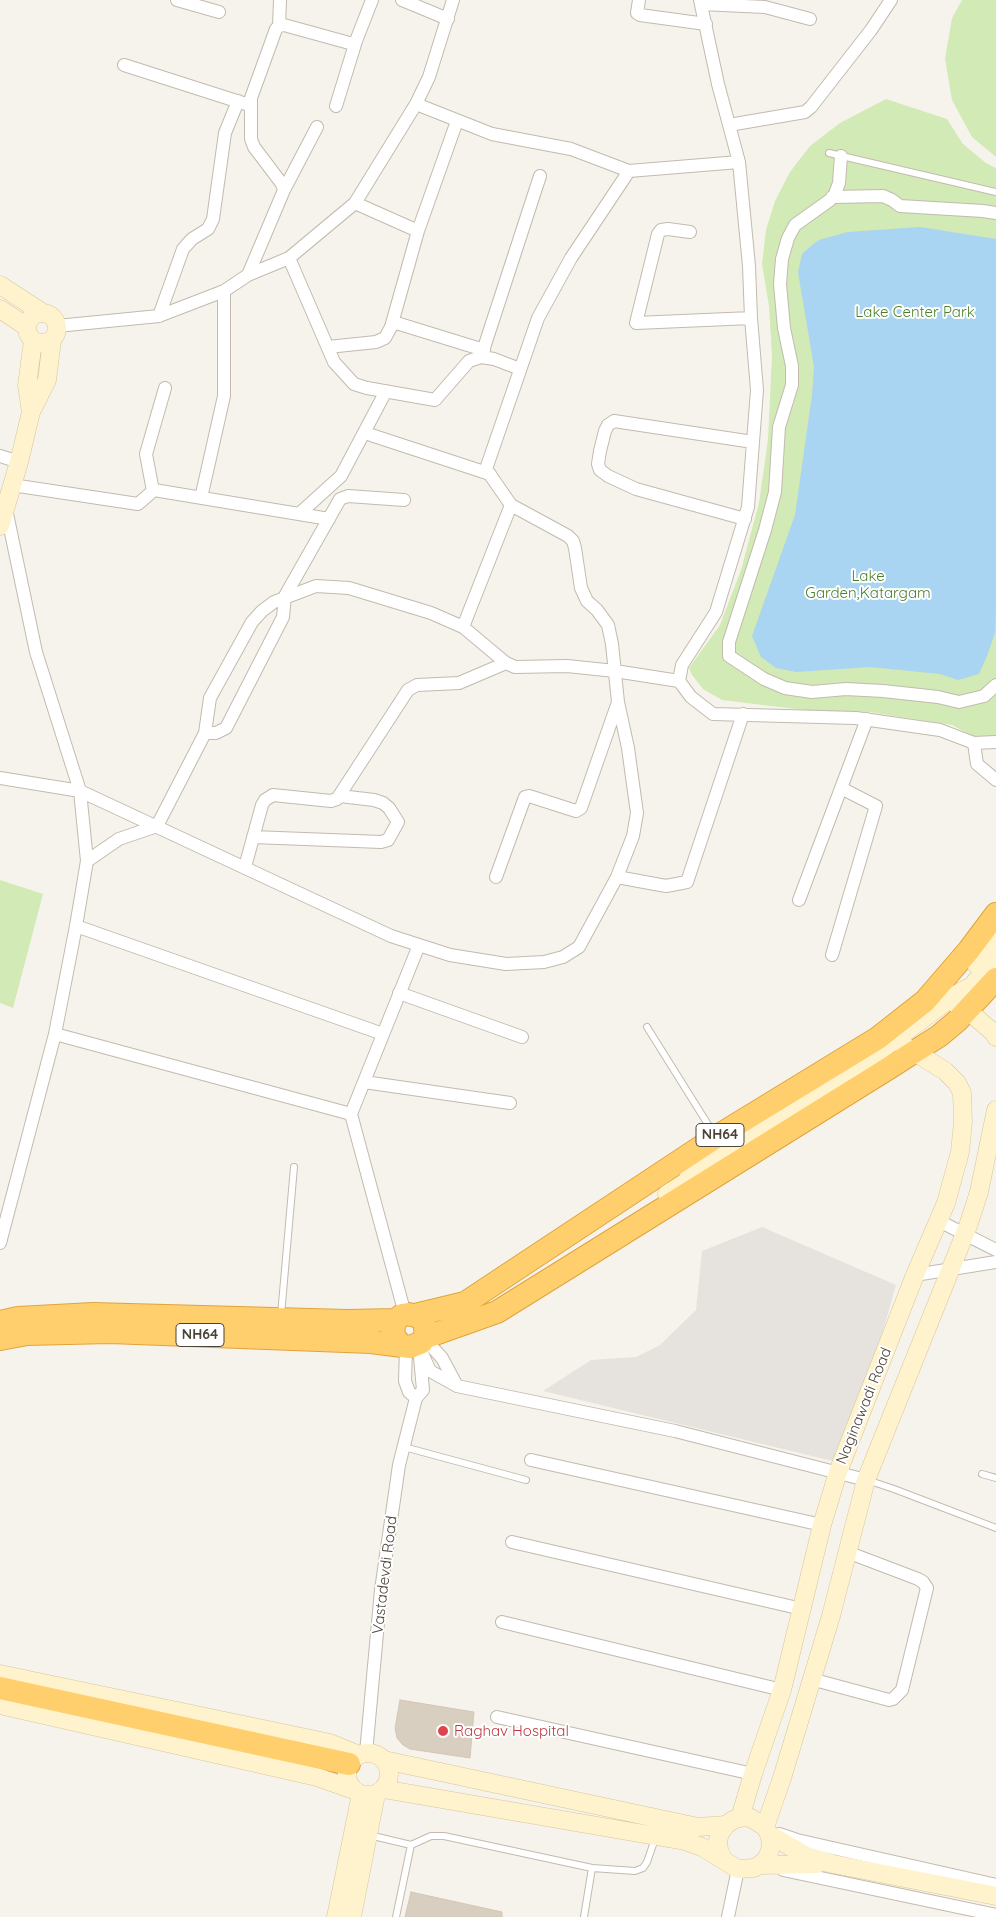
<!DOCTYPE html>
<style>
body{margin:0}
canvas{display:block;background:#f6f3ec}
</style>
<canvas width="996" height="1917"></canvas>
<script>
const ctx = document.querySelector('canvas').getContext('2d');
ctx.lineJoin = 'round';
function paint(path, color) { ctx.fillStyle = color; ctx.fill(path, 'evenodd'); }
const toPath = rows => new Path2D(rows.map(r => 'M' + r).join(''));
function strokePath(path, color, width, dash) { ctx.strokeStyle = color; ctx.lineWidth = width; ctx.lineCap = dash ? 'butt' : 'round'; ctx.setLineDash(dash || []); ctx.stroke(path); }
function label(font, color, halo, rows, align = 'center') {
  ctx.font = font + ' Quicksand,sans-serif'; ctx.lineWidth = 4; ctx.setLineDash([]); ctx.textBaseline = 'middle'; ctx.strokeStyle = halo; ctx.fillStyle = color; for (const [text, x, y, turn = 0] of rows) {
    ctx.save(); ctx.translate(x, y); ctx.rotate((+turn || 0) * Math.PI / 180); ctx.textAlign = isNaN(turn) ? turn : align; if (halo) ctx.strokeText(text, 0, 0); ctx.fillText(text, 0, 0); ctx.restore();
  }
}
paint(toPath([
 [762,1227,896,1285,845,1464,543,1391,591,1360,636,1357,660,1345,696,1310,702,1251]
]), '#e6e2dd');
paint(toPath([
 [962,0,996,0,996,157,972,137,952,100,945,59,952,18],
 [886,99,947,119,963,144,986,163,996,168,996,749,952,725,869,712,812,711,722,700,703,689,692,675,689,668,720,625,741,570,759,503,768,439,772,356,769,306,762,264,766,230,775,201,790,172,810,146,840,123],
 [0,880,43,894,13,1008,0,1003]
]), '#d2eab5');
paint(toPath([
 [920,227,996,239,996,608,995,633,987,656,979,674,958,680,940,674,870,667,796,672,776,668,761,657,752,636,795,515,812,395,814,367,798,272,802,254,812,245,819,240,848,232]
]), '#a9d4f2');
const building = toPath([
 [400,1700,474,1712,470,1758,410,1749,403,1745,397,1738,395,1728,400,1700],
 [411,1892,502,1912,502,1917,405,1917,411,1892]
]);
paint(building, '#d8cfc1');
strokePath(building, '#d3c7b4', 1);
const lane = toPath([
 [829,153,996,192],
 [647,1027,714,1134],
 [281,1315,294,1167],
 [404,1447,526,1480],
 [982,1474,996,1478],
 [867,1480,894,1489,996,1528],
 [369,1835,411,1845,431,1836,444,1836,592,1868,584,1917],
 [592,1868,635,1871,643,1868,647,1862,656,1836],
 [396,1917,411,1845]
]);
const street = toPath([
 [177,0,219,12],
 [402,0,448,19],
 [639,0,637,13,640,15,706,24],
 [700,0,718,84,739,162,749,266,751,318,757,390,748,507,716,612,682,665,679,681,691,697,713,714,856,718,940,730,974,743,996,742],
 [701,4,765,7,810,19],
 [279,26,280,0],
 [124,65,246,104],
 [416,104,492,134,571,149,629,171,739,162],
 [336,106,356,41],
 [729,125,805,112,811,107,871,30,891,0],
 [841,156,839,183,835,194,830,200,795,225,788,238,782,259,780,284,784,328,792,366,792,385,779,427,775,492,765,530,729,642,729,656,764,679,785,688,812,692,846,689,883,691,938,697,959,702,984,696,996,685],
 [284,190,317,127],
 [832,197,883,196,892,200,900,206,983,211,996,213],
 [355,203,418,231],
 [690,232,668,229,661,230,658,234,636,323,751,318],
 [289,258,334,362,354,384,367,388,435,400,469,361,481,357,494,359,520,369],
 [248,275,284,190,282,184,254,147,251,139,251,98,276,29,279,26,284,25,353,44,356,41,372,0],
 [159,316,183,249,192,239,208,229,213,219,225,133,238,101],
 [393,322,484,350],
 [57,326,159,316,224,291,248,275,289,258,355,203,416,104,429,77,453,0],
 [328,347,376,342,385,338,391,327,418,231,457,121],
 [481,357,540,176],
 [371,435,490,474],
 [0,456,19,462],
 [12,485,138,504,154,490,329,519],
 [153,491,146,454,165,388],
 [201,498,224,396,224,291],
 [299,514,341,476,386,391],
 [745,519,636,489,608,476,600,470,598,464,600,451,605,431,608,425,614,421,753,442],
 [463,627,511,505],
 [205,733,216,733,226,728,283,617,285,596,340,499,348,496,404,500],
 [974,743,977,764,996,780],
 [0,778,80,791,391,936,450,955,506,964,544,962,563,957,579,947,617,877,633,836,637,813,628,748,618,702,612,644,608,625,597,610,587,601,581,588,575,548,573,541,568,536,511,505,486,469,538,318,571,258,629,171],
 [253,837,381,842,388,840,398,822,389,808,383,803,374,800,340,796],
 [87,861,119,839,157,826,205,733,210,698,252,622,262,611,274,602,316,586,349,588,431,613,463,627,506,663,515,667,567,666,615,671,679,681],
 [245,867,262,805,265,800,273,795,331,801,337,799,408,690,417,685,459,683,506,663],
 [496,877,525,797,529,796,576,811,581,808,618,702],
 [617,877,666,886,687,882,743,714],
 [799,900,867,719],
 [76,926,383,1034],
 [832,955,876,806,841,788],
 [399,993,522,1037],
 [55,1034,351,1114,405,1314],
 [364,1082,510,1103],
 [351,1114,419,945],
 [939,1221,996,1250],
 [0,1243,55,1034,76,926,87,861,80,791,36,652,6,509],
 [915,1275,996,1262],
 [424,1338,442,1358,457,1386],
 [418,1344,430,1371,457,1386,675,1431,866,1480],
 [406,1347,405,1381,409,1392,416,1398],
 [531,1460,822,1525],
 [512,1542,802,1609],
 [502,1622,782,1690],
 [811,1679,889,1700,893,1699,902,1690,927,1588,923,1582,918,1579,847,1552],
 [497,1717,753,1774],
 [366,1753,381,1590,399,1465,416,1398,423,1390,420,1357],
 [779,1834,797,1840,996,1885],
 [783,1870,996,1915],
 [728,1917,738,1869]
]);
const secondary = toPath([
 [0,285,43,313],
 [0,309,27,327],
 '27 328a15 15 0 1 1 30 0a15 15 0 1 1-30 0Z',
 [31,412,27,385,33,341],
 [0,526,19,462,31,412,47,380,52,340],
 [976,964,996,938],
 [956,1004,967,1010,994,1033,996,1037],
 [667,1194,686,1182,692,1171,877,1053,955,995,972,986,996,956],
 [0,1674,330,1743,359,1755],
 [0,1705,317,1777,354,1790],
 '347 1774a21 21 0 1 1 42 0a21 21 0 1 1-42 0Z',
 [384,1760,698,1827,726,1825],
 [383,1789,685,1841,702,1847,738,1869,754,1868,761,1864,767,1858,770,1850,771,1842,769,1834,765,1827,751,1818,742,1817,733,1820,726,1825,720,1833,718,1841,719,1850,723,1859],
 [740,1818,753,1774,782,1690,822,1525,838,1472,915,1275,946,1203,960,1152,963,1122,962,1093,957,1083,945,1071,884,1033],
 [765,1827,782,1778,831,1616,866,1480,968,1226,979,1192,996,1110],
 [769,1834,806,1856,833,1864,996,1896],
 [760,1865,817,1864],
 [336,1917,361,1794],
 [352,1917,376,1794]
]);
const highway = toPath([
 [415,1315,465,1303,716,1137,878,1038,925,1001,969,950,996,914],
 [0,1322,18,1318,93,1314,347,1321,396,1320],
 [424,1338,497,1312,889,1068,939,1036,957,1021,996,979],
 [0,1339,27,1334,110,1332,371,1342,410,1347,422,1342,426,1333,424,1322,420,1317,408,1314,402,1315,396,1320,393,1330,394,1336,400,1344],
 [0,1688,349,1764]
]);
strokePath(lane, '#c2bbae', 8);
strokePath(street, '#c2bbae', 14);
strokePath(secondary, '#d6c79b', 19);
strokePath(highway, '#e0a43c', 24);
strokePath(lane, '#fff', 6);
strokePath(street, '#fff', 12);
strokePath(secondary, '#fff3cd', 18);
strokePath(highway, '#ffcf6e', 22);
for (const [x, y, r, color] of [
 [443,1731,6,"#e0444e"]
]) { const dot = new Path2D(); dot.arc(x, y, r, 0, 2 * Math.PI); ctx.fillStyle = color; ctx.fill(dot); strokePath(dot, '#fff', 2); }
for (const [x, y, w] of [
 [720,1135,48],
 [200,1335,48]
]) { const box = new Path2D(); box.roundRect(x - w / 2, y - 11.5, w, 23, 4); ctx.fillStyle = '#fff'; ctx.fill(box); strokePath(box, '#4b4439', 1); }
label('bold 14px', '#4b4439', null, [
 ["NH64",720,1135],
 ["NH64",200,1335]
]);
label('15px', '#4a7f2a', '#fff', [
 ["Lake Center Park",915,312],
 ["Lake",868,576],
 ["Garden,Katargam",868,593]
]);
label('15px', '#4b4439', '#fff', [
 ["Naginawadi Road",864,1406,-68],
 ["Vastadevdi Road",385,1575,-83]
]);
label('15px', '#be3a42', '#fff', [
 ["Raghav Hospital",454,1731]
], 'left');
</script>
